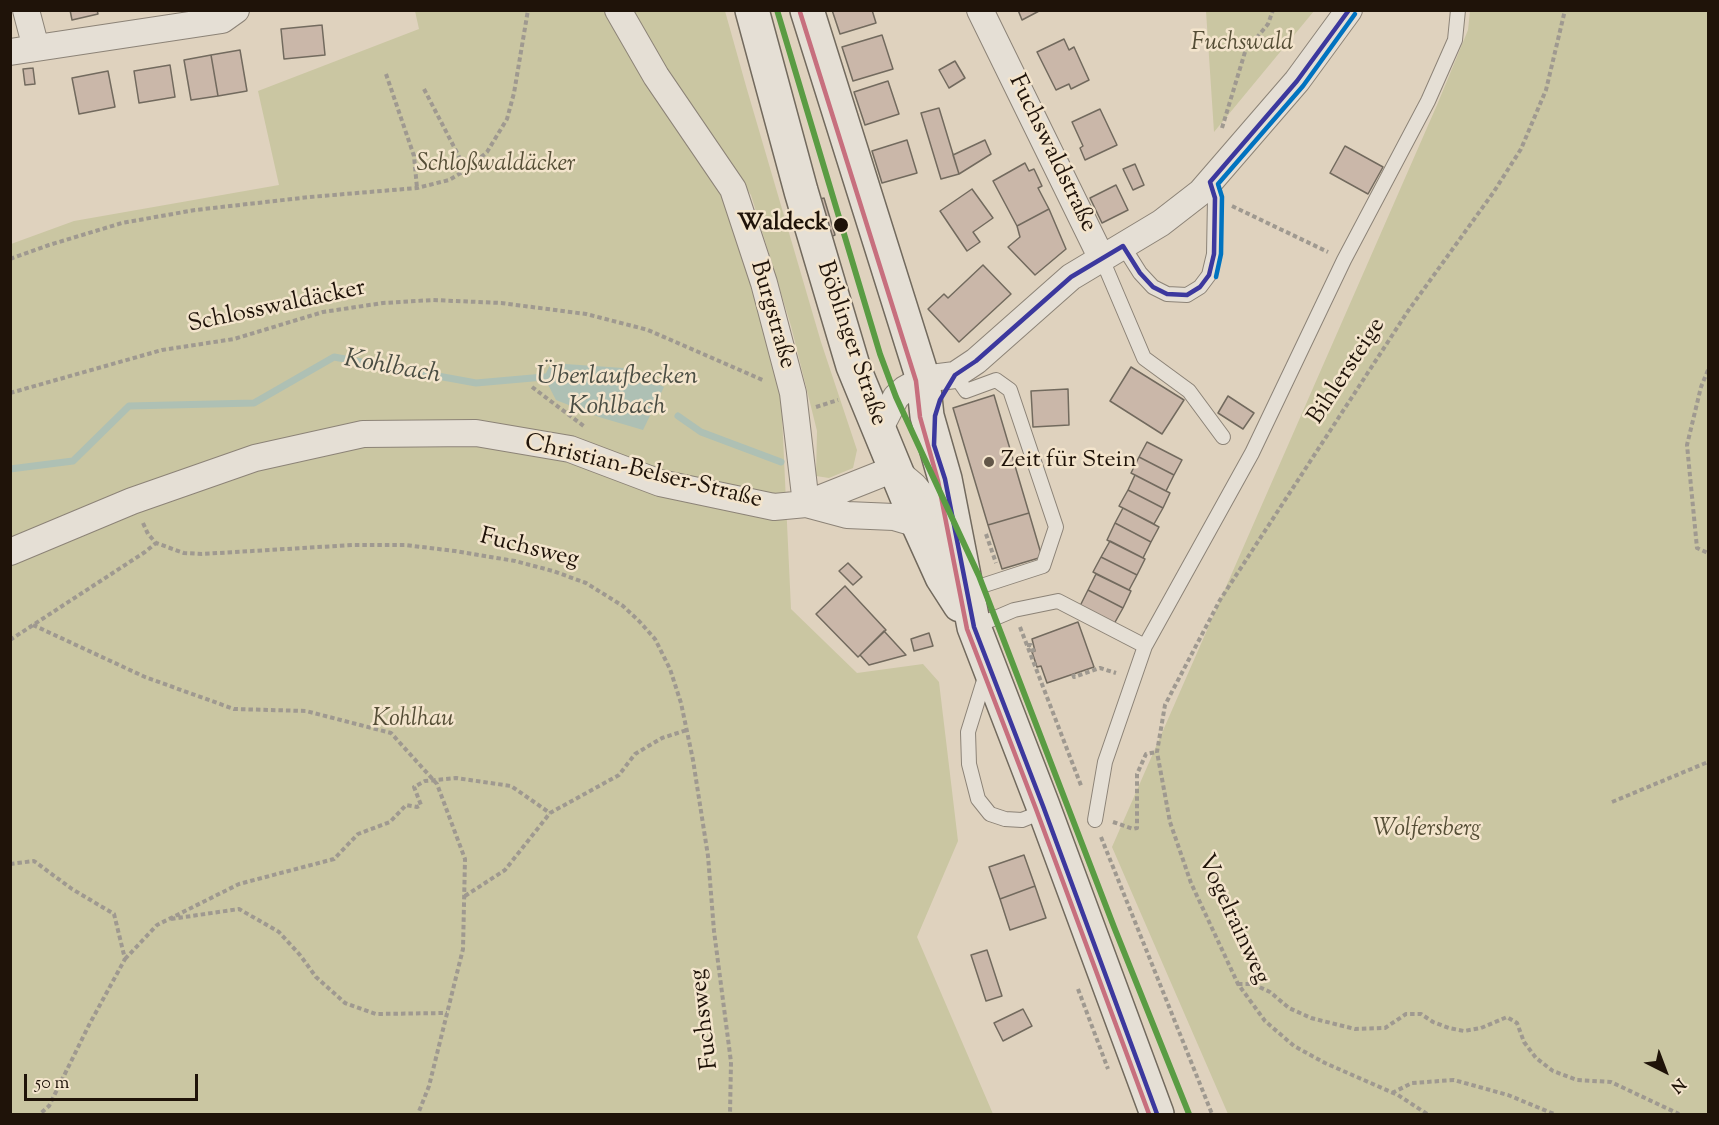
<!DOCTYPE html>
<meta charset="utf-8">
<style>
body{margin:0}
#map{position:relative;width:1719px;height:1125px;overflow:hidden;background:#dfd2be;font-family:"Sorts Mill Goudy",serif}
canvas{display:block}
.frame{position:absolute;inset:0;border:12px solid #1f1309;pointer-events:none}
.north{position:absolute;left:1635px;top:1041px;width:60px;height:60px;-webkit-text-stroke:4px #f3e4cc;paint-order:stroke;rotate:138deg;font-size:16px;font-weight:700;line-height:24px;text-align:center;color:#1f1309}
.north::after{content:'';display:block;margin:auto;width:21px;height:27px;background:#1f1309;clip-path:polygon(50% 0,100% 100%,50% 72%,0 100%)}
.scale{position:absolute;left:24px;top:1074px;width:174px;height:27px;box-sizing:border-box;border:3px solid #1f1309;border-top:0;padding-left:8px;font-size:18px;line-height:21px;white-space:nowrap;color:#1f1309;-webkit-text-stroke:4px #f3e4cc;paint-order:stroke}
</style>
<div id="map">
<canvas width="1719" height="1125"></canvas>
<div class="frame"></div>
<div class="north">N</div>
<div class="scale">50 m</div>
</div>
<script>
const ctx = document.querySelector('canvas').getContext('2d');
ctx.lineJoin = 'round';
function paint(path, color) { ctx.fillStyle = color; ctx.fill(path, 'evenodd'); }
const toPath = rows => new Path2D(rows.map(r => 'M' + r).join(''));
function strokePath(path, color, width, dash) { ctx.strokeStyle = color; ctx.lineWidth = width; ctx.lineCap = dash ? 'butt' : 'round'; ctx.setLineDash(dash || []); ctx.stroke(path); }
function label(font, color, halo, rows, align = 'center') {
  ctx.font = font + ' "Sorts Mill Goudy",serif'; ctx.lineWidth = 5; ctx.setLineDash([]); ctx.textBaseline = 'middle'; ctx.strokeStyle = halo; ctx.fillStyle = color; for (const [text, x, y, turn = 0] of rows) {
    ctx.save(); ctx.translate(x, y); ctx.rotate((+turn || 0) * Math.PI / 180); ctx.textAlign = isNaN(turn) ? turn : align; if (halo) ctx.strokeText(text, 0, 0); ctx.fillText(text, 0, 0); ctx.restore();
  }
}
paint(toPath([
 [415,11,611,11,722,191,780,373,791,609,857,673,923,664,939,682,958,841,917,937,993,1114,11,1114,11,244,74,221,279,185,258,91,419,29],
 [624,11,725,11,746,86,821,342,857,450,853,468,829,478,816,476,817,431,791,326,751,195,662,70],
 [1206,11,1314,11,1214,132],
 [1470,11,1708,11,1708,1114,1228,1114,1112,847,1437,105,1468,30]
]), '#cac6a2');
paint(toPath([
 [551,363,623,368,664,387,643,430,599,417,556,400,544,377]
]), '#aec0b4');
strokePath(toPath([
 [678,416,701,432,781,462],
 [10,469,73,461,129,406,254,403,334,357,476,383,544,377,552,378]
]), '#aec0b4', 7);
const building = toPath([
 [70,10,97,10,98,14,72,20,70,10],
 [832,10,872,10,876,23,840,34,832,10],
 [1018,10,1041,10,1022,20,1018,10],
 [322,25,325,55,284,59,281,29,322,25],
 [882,35,893,69,853,81,842,47,882,35],
 [1064,39,1069,50,1074,47,1089,80,1071,89,1069,84,1056,90,1037,52,1064,39],
 [240,50,247,91,218,96,211,55,240,50],
 [211,55,218,96,191,100,184,60,211,55],
 [955,61,965,78,949,88,939,70,955,61],
 [170,65,175,97,139,103,134,71,170,65],
 [33,68,35,84,25,85,23,69,33,68],
 [108,71,115,107,79,114,72,78,108,71],
 [888,81,899,114,865,125,854,92,888,81],
 [939,108,959,174,941,179,921,113,939,108],
 [1100,109,1117,145,1085,160,1080,148,1083,146,1072,122,1100,109],
 [907,140,917,173,882,183,872,151,907,140],
 [985,140,991,154,959,174,953,155,985,140],
 [1345,146,1383,167,1368,194,1330,173,1345,146],
 [1025,163,1029,171,1034,169,1042,186,1038,188,1049,209,1017,226,993,181,1025,163],
 [1135,164,1144,185,1133,190,1123,169,1135,164],
 [1116,185,1128,210,1102,223,1090,198,1116,185],
 [972,189,993,218,973,232,980,242,967,251,940,211,972,189],
 [824,198,835,235,827,238,816,200,824,198],
 [1049,209,1066,249,1035,275,1008,247,1020,237,1017,226,1049,209],
 [983,265,1011,294,959,342,928,309,944,294,948,298,983,265],
 [1131,367,1184,400,1162,434,1110,401,1131,367],
 [1068,389,1069,425,1033,427,1031,391,1068,389],
 [994,395,1029,513,988,525,953,408,994,395],
 [1228,396,1254,413,1243,429,1218,413,1228,396],
 [1147,442,1182,460,1174,475,1139,457,1147,442],
 [1139,457,1174,475,1166,491,1131,473,1139,457],
 [1135,475,1170,493,1163,508,1128,490,1135,475],
 [1128,490,1163,508,1154,524,1119,506,1128,490],
 [1123,508,1159,527,1151,542,1115,523,1123,508],
 [1029,513,1042,557,1002,569,988,525,1029,513],
 [1115,523,1151,542,1143,558,1107,540,1115,523],
 [1110,541,1145,559,1137,575,1101,557,1110,541],
 [1101,557,1137,575,1129,590,1093,572,1101,557],
 [848,563,862,577,853,585,839,571,848,563],
 [1096,574,1131,591,1123,608,1088,590,1096,574],
 [845,586,886,630,858,657,816,614,845,586],
 [1088,590,1123,608,1114,624,1080,606,1088,590],
 [1078,622,1094,667,1047,683,1041,666,1037,667,1032,652,1035,651,1032,639,1078,622],
 [884,631,906,655,869,665,860,655,884,631],
 [929,633,933,646,914,651,911,639,929,633],
 [1024,855,1035,886,1000,899,989,867,1024,855],
 [1035,886,1046,918,1010,930,1000,899,1035,886],
 [987,950,1002,996,986,1001,971,955,987,950],
 [1023,1009,1032,1026,1003,1041,994,1023,1023,1009]
]);
paint(building, '#cab7a9');
strokePath(building, '#726a5e', 1.5);
const service = toPath([
 [1123,246,1140,273,1153,287,1167,294,1187,295,1200,287,1209,275,1214,254,1215,198,1210,182],
 [1102,259,1144,358,1189,391,1223,437],
 [955,375,966,391,996,380,1010,390,1056,527,1043,566,966,591],
 [974,627,1014,610,1058,601,1145,646],
 [986,674,968,732,969,764,978,799,990,814,1005,819,1022,820,1032,816,1043,807],
 [1095,820,1105,762,1145,646,1252,453,1344,260,1428,101,1455,40,1458,10]
]);
const minor = toPath([
 [26,10,36,48],
 [618,10,656,76,733,189,764,283,793,393,806,504],
 [980,10,1102,259],
 [10,52,222,20,236,10],
 [879,430,896,397,905,389,923,379,955,375,976,361,1071,277,1161,223,1201,192,1297,81,1349,10],
 [806,504,847,515,894,517,918,524],
 [10,552,132,501,255,458,363,434,476,433,570,449,660,483,774,507,806,504,894,469,914,486,925,499,940,529,955,552]
]);
const secondary = toPath([
 [752,10,801,191,853,366,918,524,942,577,960,605],
 [807,10,923,379,927,416,945,479,974,627,1043,806,1157,1114]
]);
strokePath(service, '#8c8377', 16);
strokePath(minor, '#8c8377', 28);
strokePath(secondary, '#726a5e', 36);
strokePath(toPath([
 [386,74,414,156,417,188],
 [424,89,466,170],
 [1222,128,1245,52,1268,24,1273,10],
 [1232,206,1328,252],
 [10,259,49,245,122,223,195,210,310,197,417,188,449,180,466,170,487,152,507,119,514,93,528,10],
 [1708,370,1701,387,1687,445,1697,548,1708,553],
 [532,387,585,427],
 [10,393,162,350,234,339,323,312,383,303,433,300,501,303,586,314,648,330,765,381],
 [816,407,838,400],
 [143,523,148,534,156,543,184,553,202,554,353,545,405,545,455,551,515,561,553,571,586,583,623,606,639,621,655,639,670,669,681,703,693,760,708,856,714,931,731,1062,730,1114],
 [986,534,996,563],
 [33,625,145,677,234,709,306,711,391,733,437,784,465,859,463,949,429,1086,418,1114],
 [1020,627,1082,788],
 [10,640,145,552,156,543],
 [1027,645,1031,645,1034,652],
 [1073,674,1074,677,1100,668,1116,673],
 [1612,802,1708,762],
 [1113,822,1133,829,1137,828,1137,774,1146,754,1157,752],
 [1101,837,1212,1114],
 [10,864,34,861,72,889,114,914,125,959,89,1025,49,1106,40,1114],
 [465,896,505,870,550,813,619,775,635,754,662,738,687,730],
 [171,919,239,909,279,932,300,955,316,977,345,1003,376,1014,447,1013],
 [125,959,157,925,239,884,334,859,358,834,390,822,406,805,417,807,421,805,414,787,425,781,456,778,511,786,550,813],
 [1238,984,1253,984,1270,992,1289,1008,1311,1018,1355,1029,1385,1028,1406,1014,1421,1014,1433,1022,1449,1028,1464,1031,1481,1028,1507,1017,1517,1023,1524,1042,1536,1058,1553,1071,1577,1080,1611,1082,1679,1114],
 [1078,989,1108,1069],
 [1392,1093,1412,1083,1454,1080,1508,1095,1554,1114],
 [1427,1114,1398,1095,1325,1063,1294,1046,1265,1021,1238,984,1191,883,1170,822,1157,752,1165,705,1220,600,1408,311,1493,193,1521,149,1546,90,1565,10]
]), '#9f9990', 4, [4.5, 3]);
strokePath(service, '#e5dfd5', 14);
strokePath(minor, '#e5dfd5', 26);
strokePath(secondary, '#e5dfd5', 33);
strokePath(toPath([
 [1157,1114,1043,806,974,627,945,479,934,445,935,416,940,400,955,375,976,361,1071,277,1123,246,1140,273,1153,287,1167,294,1187,295,1200,287,1209,275,1214,254,1215,198,1210,182,1297,81,1349,10]
]), '#3c389e', 4.5);
strokePath(toPath([
 [800,12,916,381,920,417,938,481,967,629,1036,809,1149,1114]
]), '#c76f7e', 4.5);
strokePath(toPath([
 [1216,277,1221,254,1222,197,1218,184,1303,86,1355,14]
]), '#0073c0', 4.5);
strokePath(toPath([
 [777,10,880,354,896,397,979,576,1114,927,1189,1114]
]), '#5a9c43', 6);
for (const [x, y, r, color] of [
 [841,225,8,"#1f1309"],
 [989,462,6,"#625648"]
]) { const dot = new Path2D(); dot.arc(x, y, r, 0, 2 * Math.PI); ctx.fillStyle = color; ctx.fill(dot); strokePath(dot, '#f3e4cc', 2); }
label('italic 24px', '#554e36', '#f3e4cc', [
 ["Fuchswald",1242,45],
 ["Schloßwaldäcker",496,166],
 ["Kohlhau",413,721],
 ["Wolfersberg",1427,831]
]);
label('24px', '#1f1309', '#f3e4cc', [
 ["Fuchswaldstraße",1051,154,64],
 ["Schlosswaldäcker",277,308,-12],
 ["Burgstraße",771,315,74],
 ["Böblinger Straße",850,344,71],
 ["Bihlersteige",1348,372,-57],
 ["Christian-Belser-Straße",643,473,14],
 ["Fuchsweg",529,550,14],
 ["Vogelrainweg",1232,920,65],
 ["Fuchsweg",706,1019,-97]
]);
label('bold 24px', '#1f1309', '#f3e4cc', [
 ["Waldeck",828,225]
], 'right');
label('24px', '#1f1309', '#f3e4cc', [
 ["Zeit für Stein",1001,462]
], 'left');
label('italic 26px', '#4a4d43', '#f3e4cc', [
 ["Kohlbach",392,369,10],
 ["Überlaufbecken",617,379],
 ["Kohlbach",617,409]
]);
</script>
